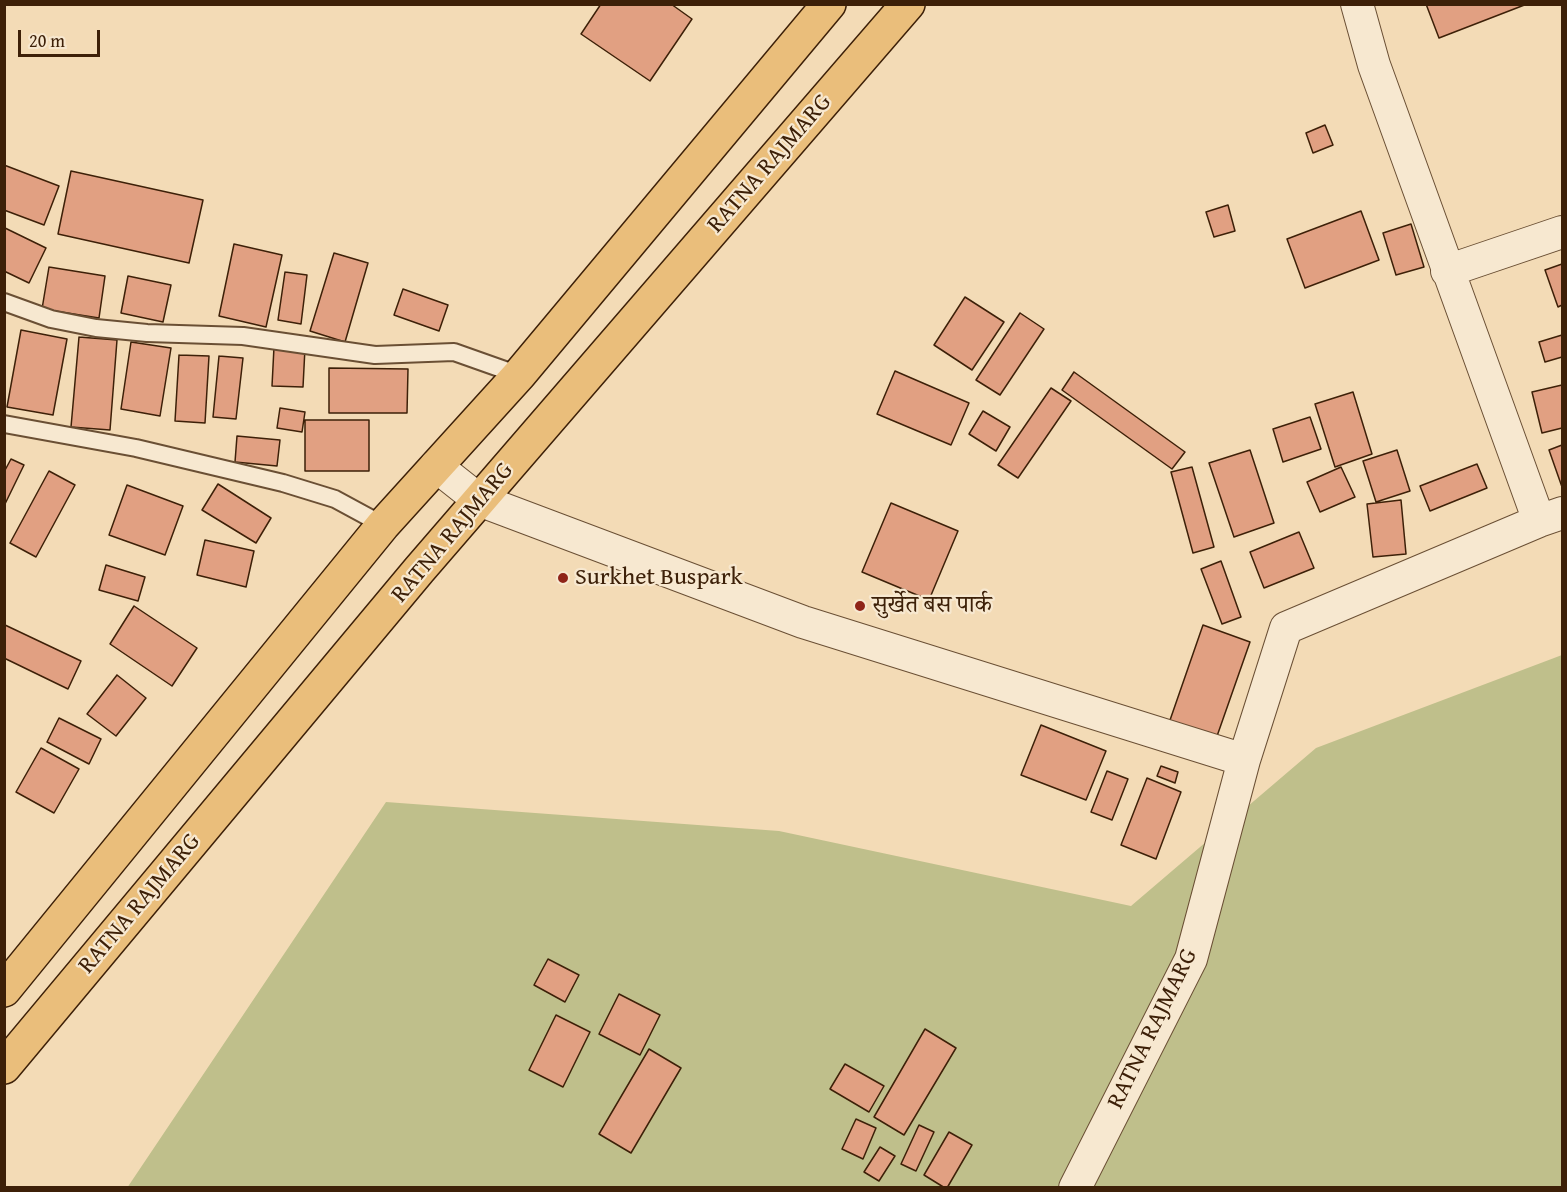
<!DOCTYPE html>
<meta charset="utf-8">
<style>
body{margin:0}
#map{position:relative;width:1567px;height:1192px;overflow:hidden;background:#f3dbb6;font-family:"Gentium Book Plus",serif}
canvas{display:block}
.frame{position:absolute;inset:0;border:6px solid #3d2008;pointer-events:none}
.scale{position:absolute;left:18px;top:30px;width:82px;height:27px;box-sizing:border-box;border:3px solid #3d2008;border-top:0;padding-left:8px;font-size:18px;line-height:21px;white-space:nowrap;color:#3d2008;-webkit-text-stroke:4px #f7e8d0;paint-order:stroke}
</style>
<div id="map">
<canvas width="1567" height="1192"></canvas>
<div class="frame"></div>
<div class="scale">20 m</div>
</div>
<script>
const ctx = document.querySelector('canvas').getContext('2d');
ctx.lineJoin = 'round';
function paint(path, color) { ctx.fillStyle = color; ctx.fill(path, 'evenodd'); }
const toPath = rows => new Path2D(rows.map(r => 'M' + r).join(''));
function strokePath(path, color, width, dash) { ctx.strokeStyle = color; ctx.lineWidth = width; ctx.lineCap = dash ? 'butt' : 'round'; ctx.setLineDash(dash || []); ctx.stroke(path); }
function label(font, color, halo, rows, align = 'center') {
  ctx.font = font + ' "Gentium Book Plus","Noto Serif Devanagari",serif'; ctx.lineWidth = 4.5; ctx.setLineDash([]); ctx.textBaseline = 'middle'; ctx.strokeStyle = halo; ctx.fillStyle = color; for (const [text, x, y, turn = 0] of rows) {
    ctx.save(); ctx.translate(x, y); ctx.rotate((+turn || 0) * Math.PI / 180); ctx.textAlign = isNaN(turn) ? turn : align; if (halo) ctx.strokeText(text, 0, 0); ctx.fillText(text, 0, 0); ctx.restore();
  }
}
paint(toPath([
 [1562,655,1562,1187,127,1188,386,802,779,831,1131,906,1316,748]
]), '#bfbf8b');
const building = toPath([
 [601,4,671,4,692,19,650,81,581,34,601,4],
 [1426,4,1527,4,1439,38,1426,4],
 [1325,125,1333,145,1313,153,1306,133,1325,125],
 [4,165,59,186,44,225,4,210,4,165],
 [71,171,203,200,189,263,58,234,71,171],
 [1228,205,1235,231,1214,237,1206,212,1228,205],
 [1361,211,1379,260,1305,288,1287,239,1361,211],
 [1411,224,1424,267,1396,275,1383,233,1411,224],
 [5,228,46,248,29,283,4,271,5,228],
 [234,244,282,255,266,327,219,316,234,244],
 [334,253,368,263,345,342,310,331,334,253],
 [1562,264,1562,305,1558,307,1545,270,1562,264],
 [49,267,105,276,99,318,42,309,49,267],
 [285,272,307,275,301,324,278,320,285,272],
 [128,276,171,285,163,322,121,313,128,276],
 [403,289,448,305,439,331,394,315,403,289],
 [965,297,1004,322,972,370,934,345,965,297],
 [1020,313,1044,329,1000,395,976,380,1020,313],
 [21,330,67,339,53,415,7,407,21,330],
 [1562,335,1562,357,1545,362,1539,342,1562,335],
 [79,337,117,340,110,430,71,427,79,337],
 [131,342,171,348,160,416,121,409,131,342],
 [274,347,305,348,303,387,272,386,274,347],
 [179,355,209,356,205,423,175,421,179,355],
 [219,356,243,358,236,419,213,417,219,356],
 [329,368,408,369,407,413,329,413,329,368],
 [895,371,969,403,951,445,877,414,895,371],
 [1074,372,1185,452,1172,469,1062,390,1074,372],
 [1562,385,1562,428,1542,433,1532,392,1562,385],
 [1051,388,1071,401,1018,478,998,465,1051,388],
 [1353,392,1372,454,1335,467,1315,404,1353,392],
 [280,408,305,412,302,432,277,428,280,408],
 [983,411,1010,427,996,451,969,434,983,411],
 [1310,417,1321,449,1283,462,1273,429,1310,417],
 [305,420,369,420,369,471,305,471,305,420],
 [237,436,280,440,277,466,235,462,237,436],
 [1562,445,1562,487,1549,450,1562,445],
 [1250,450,1274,523,1234,537,1209,463,1250,450],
 [1397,450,1410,491,1376,502,1363,461,1397,450],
 [11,459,24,465,4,506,4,472,11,459],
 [1477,464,1487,488,1430,511,1420,486,1477,464],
 [1192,467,1214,547,1193,553,1171,472,1192,467],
 [1341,467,1355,497,1320,512,1307,482,1341,467],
 [49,471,75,485,36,557,10,543,49,471],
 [218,484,271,518,256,543,202,510,218,484],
 [127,485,183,506,165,555,109,535,127,485],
 [1401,500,1406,554,1373,557,1367,504,1401,500],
 [891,503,958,531,929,600,862,572,891,503],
 [1299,532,1314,568,1264,588,1250,552,1299,532],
 [205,540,254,551,246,587,197,575,205,540],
 [1221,561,1241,617,1222,624,1201,569,1221,561],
 [106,565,145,577,138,601,99,590,106,565],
 [134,606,197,648,172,686,110,644,134,606],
 [5,625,81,661,68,689,4,658,5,625],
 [1203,625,1250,642,1216,739,1169,723,1203,625],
 [117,675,146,698,116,736,87,714,117,675],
 [59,718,101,739,89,764,47,742,59,718],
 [1041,725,1106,751,1086,800,1021,775,1041,725],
 [41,748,79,769,54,813,16,792,41,748],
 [1161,766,1178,772,1175,783,1157,776,1161,766],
 [1107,771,1128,779,1112,820,1091,812,1107,771],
 [1147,778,1181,792,1156,859,1121,845,1147,778],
 [548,959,579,975,565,1002,534,985,548,959],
 [619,994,660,1015,640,1055,599,1034,619,994],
 [556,1015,590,1032,563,1087,529,1070,556,1015],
 [925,1029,956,1048,904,1135,874,1117,925,1029],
 [649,1049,681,1068,631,1153,599,1134,649,1049],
 [845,1064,884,1086,869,1112,830,1089,845,1064],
 [856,1119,876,1128,863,1159,842,1149,856,1119],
 [919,1125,934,1132,916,1171,901,1164,919,1125],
 [949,1132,972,1145,947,1188,945,1188,924,1175,949,1132],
 [880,1147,895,1156,879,1181,864,1172,880,1147]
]);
paint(building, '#e1a082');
strokePath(building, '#3d2008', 1.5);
const lane = toPath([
 [4,302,51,319,96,328,147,333,243,336,375,355,454,352,519,375],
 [4,424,136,448,283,483,335,499,383,525]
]);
const street = toPath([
 [1357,4,1374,65,1539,521],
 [1447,271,1562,232],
 [436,466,479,500,803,622,1244,760,1286,628,1539,521,1562,513],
 [1075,1188,1191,959,1244,760]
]);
const primary = toPath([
 [4,990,383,525,519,375,829,4],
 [4,1067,419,570,908,4]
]);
strokePath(lane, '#6a4f34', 20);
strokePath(street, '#6a4f34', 34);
strokePath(primary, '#3d2008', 36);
strokePath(lane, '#f7e8d0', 16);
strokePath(street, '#f7e8d0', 32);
strokePath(primary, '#eabe7b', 33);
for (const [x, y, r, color] of [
 [563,578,6,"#8f2418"],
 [860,606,6,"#8f2418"]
]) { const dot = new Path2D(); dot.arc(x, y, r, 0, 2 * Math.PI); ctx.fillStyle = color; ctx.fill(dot); strokePath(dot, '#f7e8d0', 2); }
label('24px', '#3d2008', '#f7e8d0', [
 ["RATNA RAJMARG",770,164,-49],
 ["RATNA RAJMARG",453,533,-50],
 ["RATNA RAJMARG",140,904,-50],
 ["RATNA RAJMARG",1153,1029,-64]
]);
label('24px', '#3d2008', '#f7e8d0', [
 ["Surkhet Buspark",575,578],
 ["सुर्खेत बस पार्क",872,606]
], 'left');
</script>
